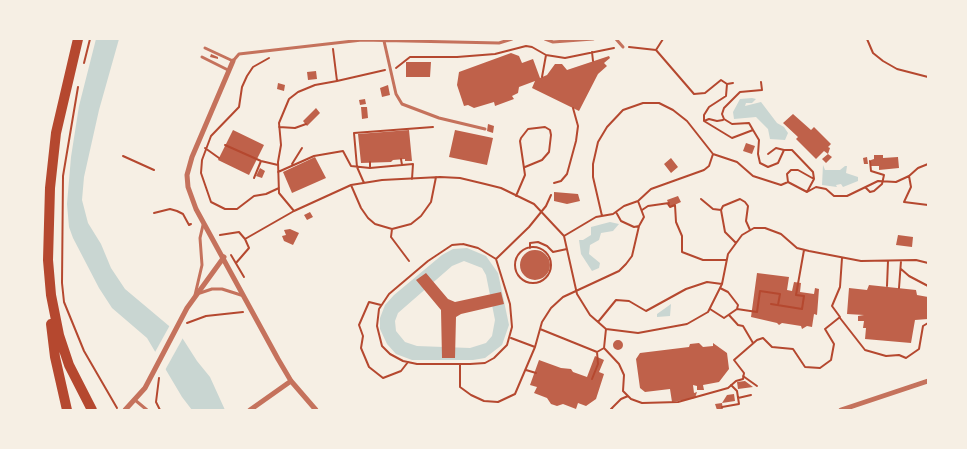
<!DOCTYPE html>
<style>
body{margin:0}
#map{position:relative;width:967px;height:449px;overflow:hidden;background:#f6efe4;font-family:Arial,sans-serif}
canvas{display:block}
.frame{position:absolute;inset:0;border:40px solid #f6efe4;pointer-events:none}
</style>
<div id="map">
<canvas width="967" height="449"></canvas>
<div class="frame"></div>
</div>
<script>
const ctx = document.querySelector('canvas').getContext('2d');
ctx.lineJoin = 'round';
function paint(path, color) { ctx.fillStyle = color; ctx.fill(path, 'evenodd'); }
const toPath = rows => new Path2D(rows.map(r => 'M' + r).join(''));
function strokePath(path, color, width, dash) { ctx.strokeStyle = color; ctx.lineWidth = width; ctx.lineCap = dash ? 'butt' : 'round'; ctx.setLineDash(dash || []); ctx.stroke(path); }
paint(toPath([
 [96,39,119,39,99,110,84,177,82,200,88,223,101,244,111,268,125,289,181,336,197,361,210,377,225,410,192,410,182,397,147,338,112,308,99,288,73,238,69,227,67,204,71,157,79,106],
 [752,98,756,99,752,103,746,103,745,106,761,102,777,123,784,127,788,133,785,140,770,139,768,129,756,117,734,119,733,112,740,99],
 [823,165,825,170,840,170,845,166,847,166,846,173,858,177,858,181,843,187,841,184,836,185,837,187,822,185],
 [610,222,619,224,613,231,601,233,599,240,590,245,589,254,600,263,599,268,592,271,581,254,579,240,583,240,591,235,591,227],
 [467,248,486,256,498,273,509,325,502,345,485,358,473,360,412,360,396,354,387,344,380,329,380,318,385,305,394,295,442,255,453,249],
 [464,261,482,268,486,275,495,320,492,336,486,343,470,348,417,346,405,342,396,331,395,321,398,313,452,266],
 [671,304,670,316,657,317,657,314]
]), '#c9d6d2');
paint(toPath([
 [170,325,184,336,164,372,154,354]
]), '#f6efe4');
paint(toPath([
 [511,53,519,56,522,63,533,59,540,78,547,75,555,64,562,64,567,70,609,56,610,58,604,63,607,66,598,74,579,111,532,88,535,81,519,87,518,93,512,96,514,99,495,106,494,102,474,108,468,105,464,106,457,85,459,72],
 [211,54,218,57,218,59,210,57],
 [406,62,431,62,430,77,406,77],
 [316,71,317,79,308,80,307,72],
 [278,83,285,85,284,91,277,89],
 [388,85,390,95,382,97,380,88],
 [365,99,366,104,360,105,359,100],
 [361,107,367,107,368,118,362,119],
 [316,108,320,113,307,126,303,121],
 [793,114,811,130,814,127,831,144,828,147,830,148,828,154,832,157,826,163,822,159,828,154,824,151,816,159,796,139,798,137,783,123],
 [488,124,494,126,493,133,487,131],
 [233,130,264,145,249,175,218,160],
 [409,130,412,161,405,161,405,159,393,160,391,162,361,163,358,134],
 [455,130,493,138,487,165,449,157],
 [746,143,755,146,752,154,743,151],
 [874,155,883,155,883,158,898,157,899,168,879,170,879,166,871,166,871,160,874,159],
 [315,157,326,178,292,193,283,172],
 [867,157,868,164,864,164,863,158],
 [671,158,678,167,671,173,664,164],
 [260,168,265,171,262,178,256,176],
 [554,192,578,194,580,201,567,204,554,201],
 [678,196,681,202,670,207,667,200],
 [310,212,313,217,307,220,304,215],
 [290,229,299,233,293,245,284,241,282,236,286,235,284,230],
 [898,235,913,237,912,247,896,245],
 '520 265a15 15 0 1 1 30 0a15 15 0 1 1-30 0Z',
 [426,273,448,299,455,302,501,292,504,304,461,314,456,317,455,358,442,358,441,310,416,280],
 [757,273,789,277,787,290,792,291,794,282,801,283,800,292,814,294,815,288,819,289,817,315,814,314,812,327,807,326,802,329,801,326,782,323,779,325,777,323,751,317],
 [869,285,916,290,917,295,928,297,928,319,915,320,911,343,865,339,866,328,863,328,864,321,858,321,858,316,864,315,847,314,849,288,867,290],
 '613 345a5 5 0 1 1 10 0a5 5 0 1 1-10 0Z',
 [699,343,703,347,713,346,713,343,727,353,729,369,719,382,703,385,704,390,697,390,697,386,693,385,694,393,697,392,695,398,672,402,670,389,645,392,640,388,636,359,640,353,689,347,690,344],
 [595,356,604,360,599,372,604,374,596,399,586,406,578,403,576,409,563,404,557,406,551,404,547,398,534,393,537,387,530,385,539,360,561,368,571,369,573,372,587,377],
 [745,381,753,387,738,389,737,382],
 [734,394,735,401,722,403,727,395],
 [722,403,723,410,717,410,715,404]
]), '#bf614a');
strokePath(toPath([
 [867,39,873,53,883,61,897,69,928,77],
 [629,47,656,50],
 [656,50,694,94,705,93,721,80,727,84,726,96,709,107,704,115,704,121,732,138,753,130,759,140,758,154,760,163,768,167,778,163,784,150,792,150,813,172,814,179,798,170,791,170,787,174,788,182],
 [656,50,663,39],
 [592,52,593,61],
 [269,58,253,67,247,76,242,87,239,107,211,136,202,160,201,173,211,202,225,209,237,209,254,196,266,194,279,188],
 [84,63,90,39],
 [396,68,410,57,457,57,495,54,526,46,532,47,546,55,565,58,614,48],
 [542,77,546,55],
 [337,81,385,70],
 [727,84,733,83],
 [78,87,63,176,62,283,64,302,84,351,117,408],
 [704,121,709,119,717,121,723,120],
 [279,127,295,128,306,124],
 [753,130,749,123,732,124,724,119,722,114,724,108,740,92,762,90,761,82],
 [225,145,261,161,278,165],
 [205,148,219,158],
 [768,154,776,148,784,150],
 [123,156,154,170],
 [401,159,402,165],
 [370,162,370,168],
 [292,164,302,148],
 [278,172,314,156,343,151,351,166,370,168,413,164,412,179],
 [909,176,911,187,904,202,928,205],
 [254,178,261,161],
 [364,183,357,167,354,133,433,127],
 [554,183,561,181,567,174,576,141,578,126,573,108],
 [351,185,361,208,368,218,375,224,392,229,411,224,421,216,431,202,436,177],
 [866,188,870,192,874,191,882,184,884,175,871,171,870,161],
 [807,192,814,179],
 [516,196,525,175,520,141,521,138,528,129,545,127,550,130,551,135,549,152,542,160,525,167],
 [701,199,713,209,721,210],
 [668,204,670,207,675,205,676,222,682,236,682,252,703,260,727,260],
 [642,210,648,206,669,203],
 [294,211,279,193,278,162,281,145,279,123,289,99,298,92,315,85,337,81,333,49],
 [616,212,621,221,634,227,639,226,644,217,638,201],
 [154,213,170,209,177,211,183,214,189,225,191,224],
 [602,216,593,177,593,164,598,142,607,127,623,110,643,103,659,103,673,110,687,121,713,154],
 [392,229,391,237,409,261],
 [220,235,239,232,245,239,249,248,236,263],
 [564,236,596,217,613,214,624,206,638,201,651,189,704,170,709,166,713,154,737,162,753,176,781,185,788,182,807,192,816,187,826,189,834,196,847,196,878,181,896,182,909,176,918,168,928,164],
 [245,239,294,211,351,185,382,180,440,177,460,178,485,184,501,188,534,204,564,236,577,294,590,315,606,329,638,333,687,324,708,312,722,284,728,254,742,235,754,228,765,228,781,234,797,248,809,251,861,261,916,260,928,263],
 [736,243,725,232,721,210,723,206,740,199,745,202,748,206,746,221,750,230],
 [463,244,478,248,496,259,510,304,512,327,507,345,494,358,485,363,470,364,417,364,403,361,390,354,382,346,377,326,379,309,389,294,428,261,452,245,463,244],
 '515 265a18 18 0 1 1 36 0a18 18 0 1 1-36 0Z',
 [530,248,530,243,538,242,547,246,553,252,567,249],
 [231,255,244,277],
 [496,259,529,227,546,206,551,195],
 [901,269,909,276,928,286],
 [887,286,888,261],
 [899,288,901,261],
 [771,304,802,309,804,296,796,295,804,250],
 [381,305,369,302,359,325,363,336,361,348,369,367,383,378,401,371,408,362],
 [710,309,724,318,737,309,738,305,728,292,720,288],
 [737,309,757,312,760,291,780,294,778,305],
 [729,315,738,325,743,326,753,343],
 [840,318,865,350,886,356,899,355,906,358,919,349,923,326,928,323],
 [598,322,616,300,629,301,646,311,686,289,707,282,722,284],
 [187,323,206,316,243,312],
 [540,329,597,352,604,348],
 [606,329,604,348,619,364,624,375,623,391,631,399,642,403,678,402,728,388,736,381,743,379,744,373,734,360,757,340,763,338,772,347,793,349,805,367,820,368,831,360,834,344,825,329,840,317,832,306,840,287,842,258],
 [511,338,535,347],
 [460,364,460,387,471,395,484,401,498,402,515,394,535,347,542,322,551,308,563,297,619,271,626,264,632,256,639,226],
 [526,370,536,373],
 [743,376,757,386],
 [159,378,156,402,160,410],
 [592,379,598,364,597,352],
 [738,398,751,395],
 [722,407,739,404,737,391,731,385],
 [613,410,611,409,621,399,628,396]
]), '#b5482f', 2);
strokePath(toPath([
 [545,39,553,42,593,39],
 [616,39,623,47],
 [384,41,396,94,402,104,439,118,485,129],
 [205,48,233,61,239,54,362,40,499,43,512,39],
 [202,57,228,70],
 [200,293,212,289,222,289,244,296],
 [195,295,202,265,200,238,203,225],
 [135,400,147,410]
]), '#c5725c', 3);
strokePath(toPath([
 [233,61,192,157,187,175,188,187,196,209,278,359,291,381,316,410],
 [125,410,145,388,187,308,224,257],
 [250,410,291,381],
 [841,410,928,381]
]), '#c5725c', 5);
strokePath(toPath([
 [78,39,56,133,50,188,48,260,51,295,59,335,69,365,92,410],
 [51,324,55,357,67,410]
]), '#b5482f', 10);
</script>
